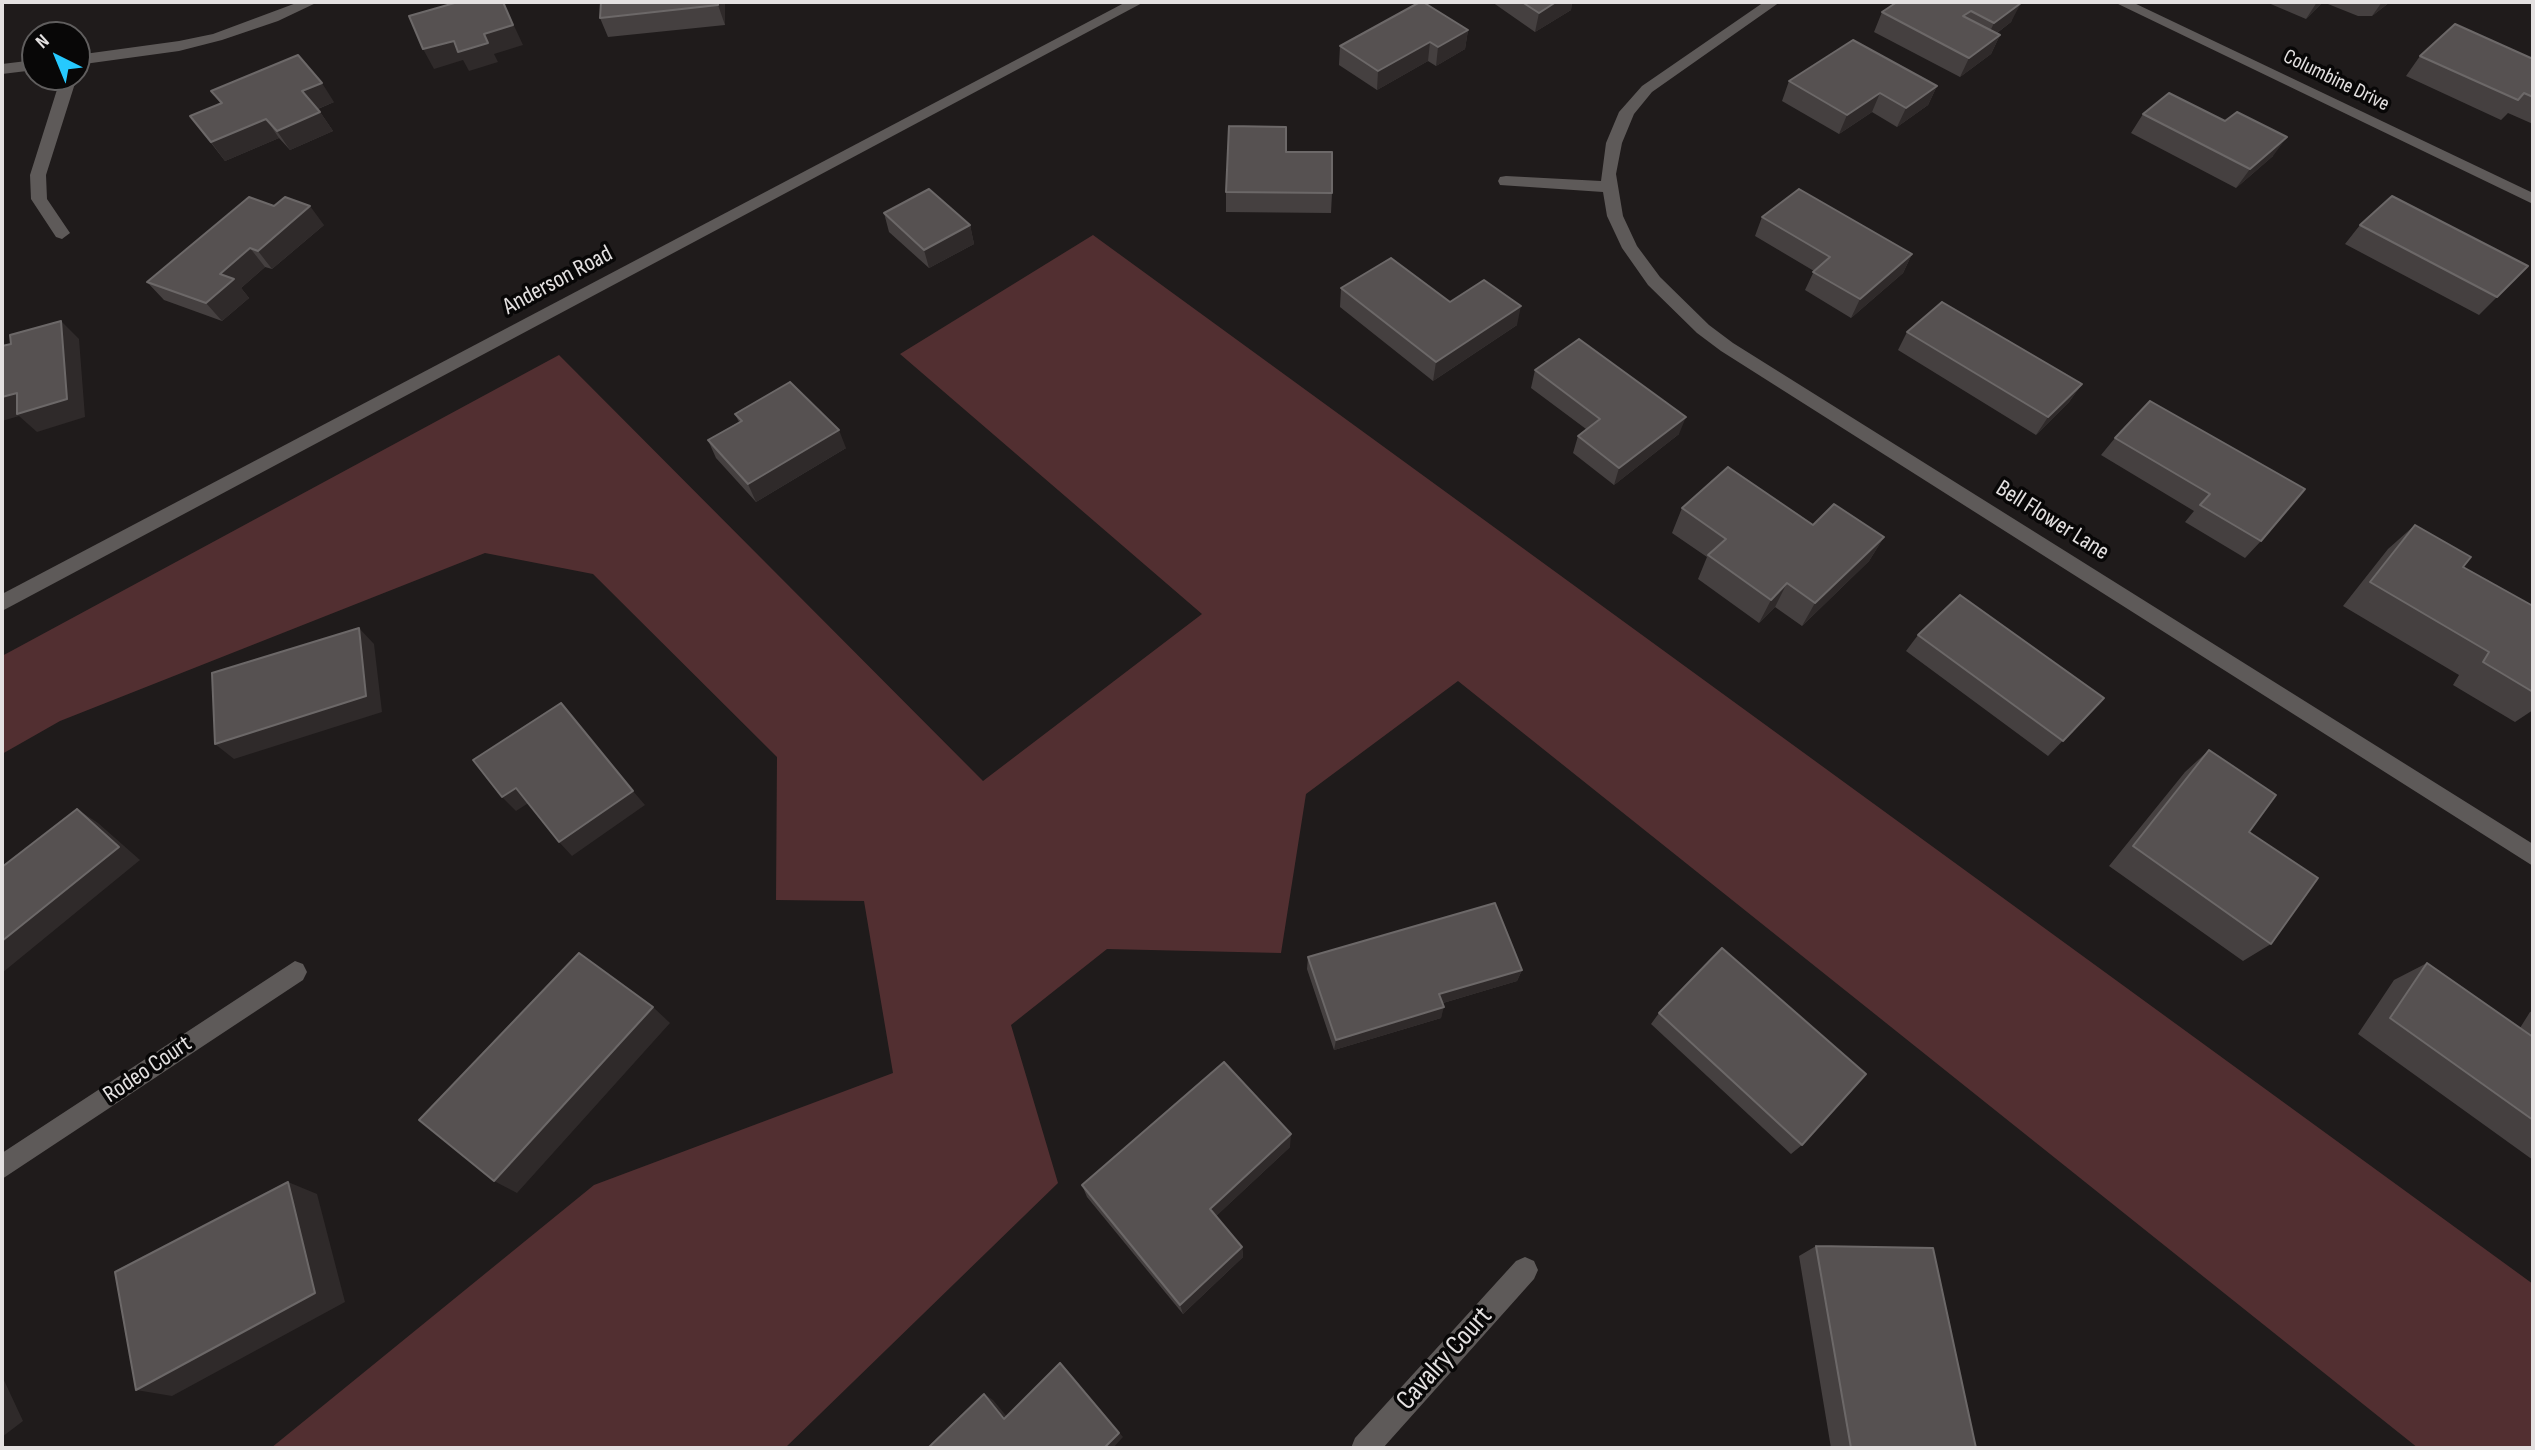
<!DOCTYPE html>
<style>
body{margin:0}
#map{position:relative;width:2535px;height:1450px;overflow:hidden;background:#1f1b1b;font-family:"Sofia Sans Condensed",sans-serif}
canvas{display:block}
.frame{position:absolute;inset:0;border:4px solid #e4e1e1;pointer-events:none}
.north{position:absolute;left:21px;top:21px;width:70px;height:70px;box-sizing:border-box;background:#080707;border:2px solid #605e5e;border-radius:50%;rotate:317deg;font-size:19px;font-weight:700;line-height:28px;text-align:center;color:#e4e1e1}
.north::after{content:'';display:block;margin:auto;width:24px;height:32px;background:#26c9fe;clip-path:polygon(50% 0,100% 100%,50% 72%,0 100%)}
</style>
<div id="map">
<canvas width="2535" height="1450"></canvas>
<div class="frame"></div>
<div class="north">N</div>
</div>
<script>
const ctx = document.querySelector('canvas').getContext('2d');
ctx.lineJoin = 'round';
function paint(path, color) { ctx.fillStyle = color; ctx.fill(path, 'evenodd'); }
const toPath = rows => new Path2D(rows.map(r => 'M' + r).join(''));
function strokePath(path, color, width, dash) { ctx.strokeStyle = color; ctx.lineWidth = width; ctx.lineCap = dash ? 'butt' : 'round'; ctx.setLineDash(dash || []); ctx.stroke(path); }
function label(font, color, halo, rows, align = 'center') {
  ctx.font = font + ' "Sofia Sans Condensed",sans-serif'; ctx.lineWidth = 7; ctx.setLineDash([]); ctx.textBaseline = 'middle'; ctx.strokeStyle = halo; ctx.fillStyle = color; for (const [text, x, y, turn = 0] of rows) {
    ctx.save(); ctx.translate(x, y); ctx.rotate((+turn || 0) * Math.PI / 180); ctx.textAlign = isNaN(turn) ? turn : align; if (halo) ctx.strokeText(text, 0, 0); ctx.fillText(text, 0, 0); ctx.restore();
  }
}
paint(toPath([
 [1093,235,2533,1284,2533,1448,2418,1448,1458,681,1306,794,1281,953,1107,949,1011,1025,1058,1183,785,1448,271,1448,594,1185,893,1073,864,901,776,900,777,757,593,574,485,553,60,721,2,754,2,656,559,355,983,781,1202,614,900,354]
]), '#522f31');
paint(toPath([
 [299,2,318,2,278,21,222,40,179,51,77,65,77,55,179,41,213,34,299,2],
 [1764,2,1780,2,1652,92,1634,114,1622,143,1616,174,1623,216,1637,246,1660,277,1709,325,1733,343,2533,844,2533,866,1721,351,1697,333,1648,285,1622,248,1607,216,1603,192,1500,185,1498,181,1500,177,1506,176,1601,181,1606,143,1619,112,1642,86,1764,2],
 [2114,2,2132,2,2533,193,2533,204,2114,2],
 [35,60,35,70,2,74,2,64,35,60],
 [61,77,77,77,46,175,47,199,70,233,62,239,56,237,31,199,30,175,61,77],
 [295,961,303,964,307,972,303,980,2,1179,2,1153,295,961],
 [1525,1257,1534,1261,1538,1270,1534,1279,1383,1448,1351,1448,1355,1438,1516,1261,1525,1257]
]), '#5e5a59');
paint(toPath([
 [1126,2,1144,2,2,611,2,594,1126,2]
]), '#5e5a59');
paint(toPath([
 [725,2,725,25,608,37,600,18],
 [1492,2,1572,2,1571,10,1535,32],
 [2019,2,2011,22,1997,33,2000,35,1991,54,1960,77,1874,32,1882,12],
 [2266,2,2390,2,2372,16,2358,16,2323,2,2306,19],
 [1468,30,1465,49,1436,66,1428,61,1377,90,1339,65,1340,46],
 [2420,56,2533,59,2533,124,2508,113,2501,120,2406,76],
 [1789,81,1937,86,1928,105,1897,127,1872,112,1839,134,1782,101],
 [211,91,334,102,318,109,333,131,290,150,279,138,225,161,190,116,221,104],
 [2143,114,2273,156,2236,188,2131,133],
 [1226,192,1332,193,1331,213,1226,212],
 [884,213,970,225,974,244,929,268,889,232],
 [1762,217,1912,254,1903,273,1851,318,1805,290,1814,271,1755,236],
 [324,225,272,269,265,267,241,288,249,298,222,321,164,300,147,282],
 [2360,225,2528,266,2479,315,2345,244],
 [1341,288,1450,302,1517,325,1433,381,1340,307],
 [1907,332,2082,384,2069,402,2036,435,1898,350],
 [1535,370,1679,434,1614,485,1573,453,1578,436,1586,429,1531,388],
 [2150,401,2261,541,2245,558,2185,522,2194,511,2101,455,2115,438],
 [735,414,846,448,756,502,716,458,708,440,739,422],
 [1682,508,1813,525,1884,537,1869,561,1802,626,1775,607,1759,623,1698,579,1707,557,1672,533],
 [2415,525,2463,567,2533,606,2533,710,2515,722,2453,685,2459,675,2343,606,2388,549],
 [1918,635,2104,698,2048,756,1906,651],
 [2209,750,2271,944,2243,961,2109,866,2185,772],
 [1308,957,1522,970,1517,981,1443,1003,1441,1018,1334,1050,1307,969],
 [2427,963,2520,1028,2530,1012,2533,1011,2533,1160,2358,1034,2394,980],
 [1659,1013,1802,1145,1791,1154,1651,1024],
 [1290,1147,1216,1216,1242,1247,1243,1257,1183,1314,1087,1197,1082,1185],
 [1816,1246,1976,1448,1831,1448,1799,1256]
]), '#454040');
paint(toPath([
 [503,2,523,45,494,54,498,62,469,71,463,60,434,69,423,49,454,41,484,34],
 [718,2,725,2,725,25,718,5],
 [1556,2,1572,2,1571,10,1535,32,1539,13],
 [2317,2,2323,2,2306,19],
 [2382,2,2390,2,2372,16],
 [2021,3,2011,22,1985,42,1994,23],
 [1468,30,1465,49,1436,66,1438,47],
 [2000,35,1991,54,1960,77,1969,58],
 [1430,42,1428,61,1377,90,1378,71],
 [322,83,334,102,315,110,302,91],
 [1937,86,1928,105,1897,127,1906,108],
 [1880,93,1872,112,1839,134,1847,115],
 [320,112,333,131,290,150,277,131],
 [266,119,279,138,225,161,211,142],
 [2287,137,2273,156,2236,188,2250,169],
 [310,206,324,225,272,269,258,251],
 [970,225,974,244,929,268,924,250],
 [250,248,265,267,241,288,249,298,222,321,206,303,220,274],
 [1912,254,1903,273,1851,318,1860,299],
 [1521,306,1517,325,1433,381,1436,362],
 [61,321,79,339,85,417,37,432,19,416,2,421,2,397],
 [2082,384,2069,402,2036,435,2048,417],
 [1686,417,1679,434,1614,485,1619,468],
 [839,430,846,448,756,502,748,484],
 [1884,537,1869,561,1802,626,1815,603],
 [1787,583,1775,607,1759,623,1771,600],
 [359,628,374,644,382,712,234,759,215,744],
 [516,788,530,802,516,811,502,797],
 [633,791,645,805,572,856,559,842],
 [77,809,98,823,140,860,2,973,2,941],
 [1522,970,1517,981,1436,1005,1439,994],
 [653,1007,670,1023,517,1193,494,1181],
 [1444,1007,1441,1018,1334,1050,1336,1040],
 [1291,1134,1290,1147,1212,1220,1210,1209],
 [288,1182,317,1194,345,1302,172,1396,136,1390],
 [1242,1247,1243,1257,1183,1314,1180,1305],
 [1060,1363,1123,1437,1113,1448,1104,1448],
 [2,1376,23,1421,2,1437],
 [984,1394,993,1400,1013,1424,1004,1419]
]), '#2f2a2a');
const building = toPath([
 [458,2,503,2,513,25,484,34,488,43,458,52,454,41,423,49,409,16,458,2],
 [601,2,718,2,718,5,600,18,601,2],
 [1420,2,1423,2,1468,30,1438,47,1430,42,1378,71,1340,46,1420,2],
 [1522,2,1556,2,1539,13,1522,2],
 [1897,2,2019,2,2021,3,1994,23,1971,11,1963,16,2000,35,1969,58,1882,12,1897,2],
 [2455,24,2533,59,2533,97,2524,93,2518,100,2420,56,2455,24],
 [1853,40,1937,86,1906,108,1880,93,1847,115,1789,81,1853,40],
 [298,55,322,83,302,91,320,112,277,131,266,119,211,142,190,116,222,103,211,91,298,55],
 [2169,93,2225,121,2237,112,2287,137,2250,169,2143,114,2169,93],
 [1229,126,1286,127,1286,152,1332,152,1332,193,1226,192,1229,126],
 [929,189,970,225,924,250,884,213,929,189],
 [1799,189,1912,254,1860,299,1813,272,1830,257,1762,217,1799,189],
 [2392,196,2528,266,2497,297,2360,225,2392,196],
 [249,197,274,206,285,197,310,206,258,251,250,248,220,274,234,279,206,303,147,282,249,197],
 [1391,258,1450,302,1484,280,1521,306,1436,362,1341,288,1391,258],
 [1942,302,2082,384,2048,417,1907,332,1942,302],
 [61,321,67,399,17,414,17,393,2,397,2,346,11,344,10,335,61,321],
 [1579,339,1686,417,1619,468,1578,436,1600,419,1535,370,1579,339],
 [790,382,839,430,748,484,708,440,742,421,735,414,790,382],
 [2150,401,2305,489,2261,541,2200,505,2210,494,2115,438,2150,401],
 [1728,467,1813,525,1834,504,1884,537,1815,603,1787,583,1771,600,1708,555,1726,539,1682,508,1728,467],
 [2415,525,2471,557,2463,567,2533,606,2533,692,2483,662,2489,652,2370,582,2415,525],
 [1960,595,2104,698,2063,741,1918,635,1960,595],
 [359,628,366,696,215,744,212,673,359,628],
 [561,703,633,791,559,842,516,788,502,797,473,760,561,703],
 [2209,750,2276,795,2249,832,2318,878,2271,944,2133,846,2209,750],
 [77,809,119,847,2,941,2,867,77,809],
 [1495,903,1522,970,1439,994,1444,1007,1336,1040,1308,957,1495,903],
 [1722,948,1866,1074,1802,1145,1659,1013,1722,948],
 [579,953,653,1007,494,1181,419,1120,579,953],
 [2427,963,2533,1037,2533,1120,2390,1018,2427,963],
 [1224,1062,1291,1134,1210,1209,1242,1247,1180,1305,1082,1185,1224,1062],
 [288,1182,315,1293,136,1390,115,1272,288,1182],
 [1816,1246,1933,1248,1976,1448,1851,1448,1816,1246],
 [1060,1363,1119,1433,1104,1448,928,1448,984,1394,1004,1419,1060,1363]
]);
paint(building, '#565151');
strokePath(building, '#6c6868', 2);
label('21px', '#e4e1e1', '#080707', [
 ["Columbine Drive",2336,81,26]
]);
label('24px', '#e4e1e1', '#080707', [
 ["Anderson Road",558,281,-28],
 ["Bell Flower Lane",2052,521,32],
 ["Rodeo Court",148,1070,-34]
]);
label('28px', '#e4e1e1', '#080707', [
 ["Cavalry Court",1445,1359,-48]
]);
</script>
